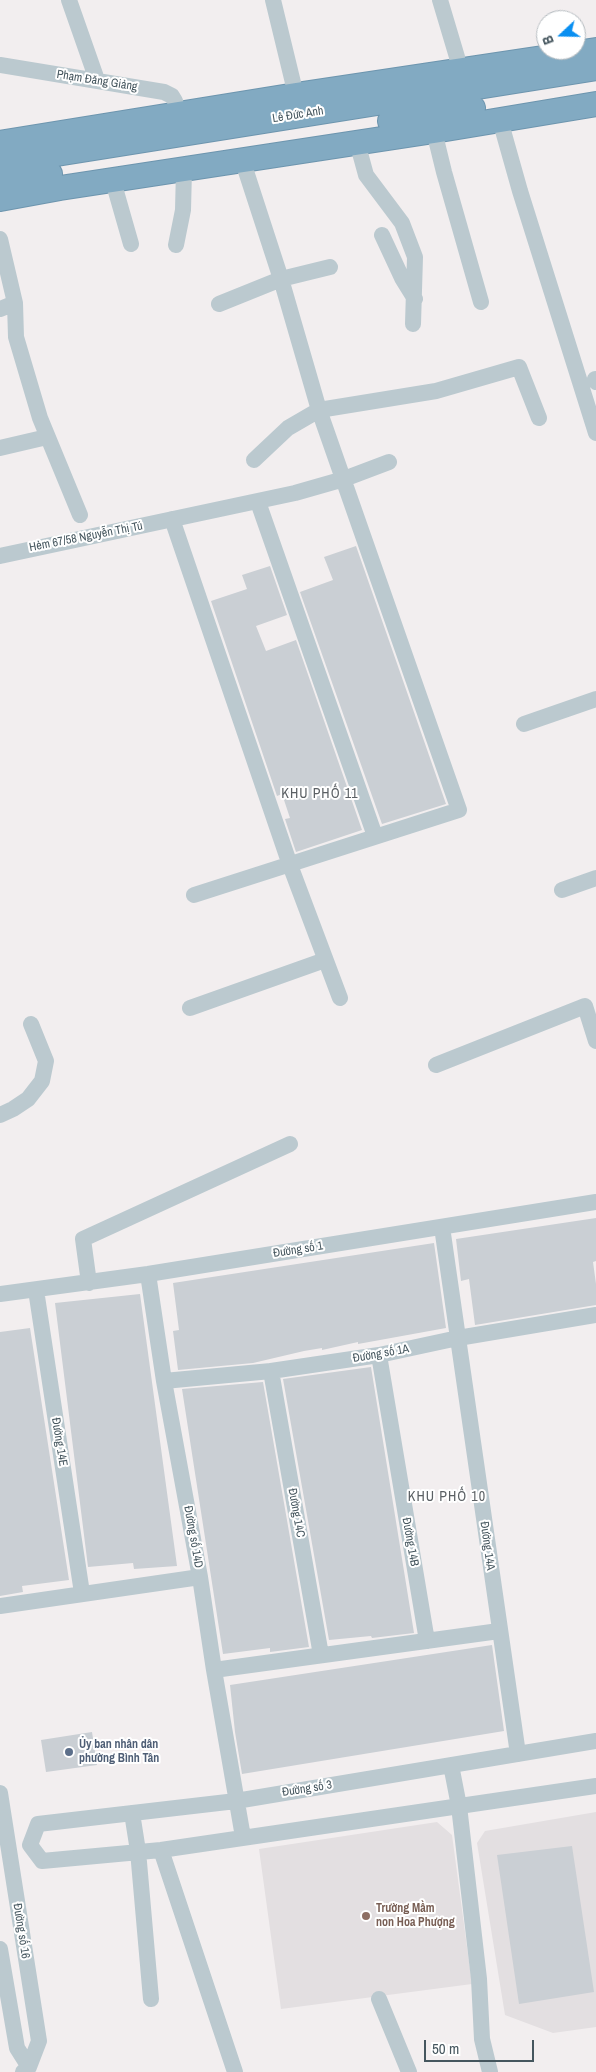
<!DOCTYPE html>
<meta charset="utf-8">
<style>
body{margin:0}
#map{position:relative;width:596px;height:2072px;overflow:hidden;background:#f2eeef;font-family:"Archivo Narrow",sans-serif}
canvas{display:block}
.north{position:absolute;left:536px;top:10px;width:50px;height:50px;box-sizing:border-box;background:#fff;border:1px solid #b5bbbf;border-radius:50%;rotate:249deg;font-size:14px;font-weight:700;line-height:20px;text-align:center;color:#45565e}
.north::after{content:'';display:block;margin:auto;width:18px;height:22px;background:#098ff1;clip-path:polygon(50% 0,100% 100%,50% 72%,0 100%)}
.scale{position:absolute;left:424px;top:2040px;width:110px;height:22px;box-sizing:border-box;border:2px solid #45565e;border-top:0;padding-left:6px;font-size:15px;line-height:18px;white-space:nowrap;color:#45565e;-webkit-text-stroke:4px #fff;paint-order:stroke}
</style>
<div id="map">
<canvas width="596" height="2072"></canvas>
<div class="north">B</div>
<div class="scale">50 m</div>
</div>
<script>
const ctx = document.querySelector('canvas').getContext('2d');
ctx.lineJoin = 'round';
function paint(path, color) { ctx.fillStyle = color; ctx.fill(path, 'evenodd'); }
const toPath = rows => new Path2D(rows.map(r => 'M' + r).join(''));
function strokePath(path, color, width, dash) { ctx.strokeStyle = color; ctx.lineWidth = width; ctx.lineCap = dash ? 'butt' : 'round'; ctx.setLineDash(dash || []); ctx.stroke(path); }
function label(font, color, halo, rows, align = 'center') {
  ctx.font = font + ' "Archivo Narrow",sans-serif'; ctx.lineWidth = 4; ctx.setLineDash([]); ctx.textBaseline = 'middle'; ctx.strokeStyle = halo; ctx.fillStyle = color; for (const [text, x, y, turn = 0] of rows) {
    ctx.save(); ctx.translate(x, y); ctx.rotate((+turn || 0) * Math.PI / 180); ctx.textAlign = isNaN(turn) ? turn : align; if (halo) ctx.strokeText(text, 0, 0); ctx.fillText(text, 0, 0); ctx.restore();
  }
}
paint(toPath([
 [596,1812,596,2027,553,2033,505,2015,477,1843,485,1831],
 [437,1822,452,1835,472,1984,281,2009,259,1849]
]), '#e3dfe1');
paint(toPath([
 [356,546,446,804,382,824,300,592,333,580,324,557],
 [270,566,287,615,256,626,266,651,296,640,362,830,296,852,285,819,290,818,282,794,277,796,211,601,247,589,242,575],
 [596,1218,596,1261,593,1262,596,1284,596,1305,475,1325,469,1279,461,1281,456,1239],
 [434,1243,446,1328,358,1344,358,1342,322,1350,322,1348,304,1351,253,1363,178,1370,173,1331,179,1330,173,1283],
 [140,1294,177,1566,134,1569,133,1563,88,1567,55,1303],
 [30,1328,69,1580,22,1586,23,1592,0,1596,0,1332],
 [371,1367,414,1633,372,1638,371,1636,329,1640,283,1379],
 [263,1382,309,1647,270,1652,270,1648,223,1654,182,1389],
 [492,1645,504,1731,242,1774,235,1732,230,1685],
 [92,1732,97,1765,46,1772,41,1740],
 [572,1846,594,1992,519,2004,497,1855]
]), '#cacfd4');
const highway = toPath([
 [390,121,473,108],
 [0,143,296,95,596,50],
 [0,163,596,68],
 [0,181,50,174],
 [0,199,60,188,434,131,596,104]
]);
strokePath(highway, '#6d95ae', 26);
strokePath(toPath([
 [69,0,97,80],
 [273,0,296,95],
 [440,0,457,57,458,72],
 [0,65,164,92,172,96,175,101,180,124],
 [500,120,520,191,596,433],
 [434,131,444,172,481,302],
 [357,142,366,175,402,223,415,257,413,324],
 [113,181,131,244],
 [382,235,402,278,415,299],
 [0,239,15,303,16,337,40,418,80,515],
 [176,245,183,210,184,170],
 [219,304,281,279,330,267],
 [0,309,15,303],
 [595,379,596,382],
 [0,448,47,437],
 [254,460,288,428,319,410,436,391,519,367,539,418],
 [258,502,375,836],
 [172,519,290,865,340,998],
 [0,556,295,493,344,479,389,462],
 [524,724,596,699],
 [562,890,596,878],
 [194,895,459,810,319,410,281,279,242,159],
 [190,1008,325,960],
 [436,1065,585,1006,596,1041],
 [0,1115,13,1109,28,1099,42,1081,46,1061,31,1024],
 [442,1227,518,1754],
 [148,1274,164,1381,200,1577,214,1670,243,1837],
 [89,1283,83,1239,290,1144],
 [36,1290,82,1593],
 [0,1294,148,1274,596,1202],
 [379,1355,427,1641],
 [271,1371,321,1655],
 [164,1381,271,1371,379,1355,458,1338,596,1315],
 [0,1606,200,1577],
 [214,1670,499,1631],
 [451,1765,459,1806,479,1979,482,2039,490,2072],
 [0,1793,39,2041,29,2067,23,2072],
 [132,1813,138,1851,151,1999],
 [30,1845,38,1824,236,1801,596,1741],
 [30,1845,42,1861,161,1850,596,1786],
 [161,1850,235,2072],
 [0,1949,17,2048,29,2067],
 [379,1999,409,2072]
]), '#bbc9cf', 16);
strokePath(highway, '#82aac2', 24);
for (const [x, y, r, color] of [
 [69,1752,5,"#5c6f8a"],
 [366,1916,5,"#8d6e63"]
]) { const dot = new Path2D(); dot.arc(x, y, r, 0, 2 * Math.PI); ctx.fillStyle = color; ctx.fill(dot); strokePath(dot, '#fff', 2); }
label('12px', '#45565e', '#fff', [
 ["Phạm Đăng Giảng",97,81,9],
 ["Lê Đức Anh",298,115,-9],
 ["Hẻm 67/58 Nguyễn Thị Tú",86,537,-11],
 ["Đường số 1",298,1250,-9],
 ["Đường số 1A",381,1354,-10],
 ["Đường 14E",59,1442,81],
 ["Đường 14C",296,1513,80],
 ["Đường số 14D",193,1537,80],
 ["Đường 14B",410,1542,80],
 ["Đường 14A",487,1546,82],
 ["Đường số 3",307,1789,-9],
 ["Đường số 16",21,1931,81]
]);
label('bold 12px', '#4e5e75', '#fff', [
 ["Ủy ban nhân dân",79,1745],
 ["phường Bình Tân",79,1759]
], 'left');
label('bold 12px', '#785e54', '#fff', [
 ["Trường Mầm",376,1909],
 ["non Hoa Phượng",376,1923]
], 'left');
ctx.letterSpacing = '1px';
label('14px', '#5b6064', '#fff', [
 ["KHU PHỐ 11",320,794],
 ["KHU PHỐ 10",447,1497]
]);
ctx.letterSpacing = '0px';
</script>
